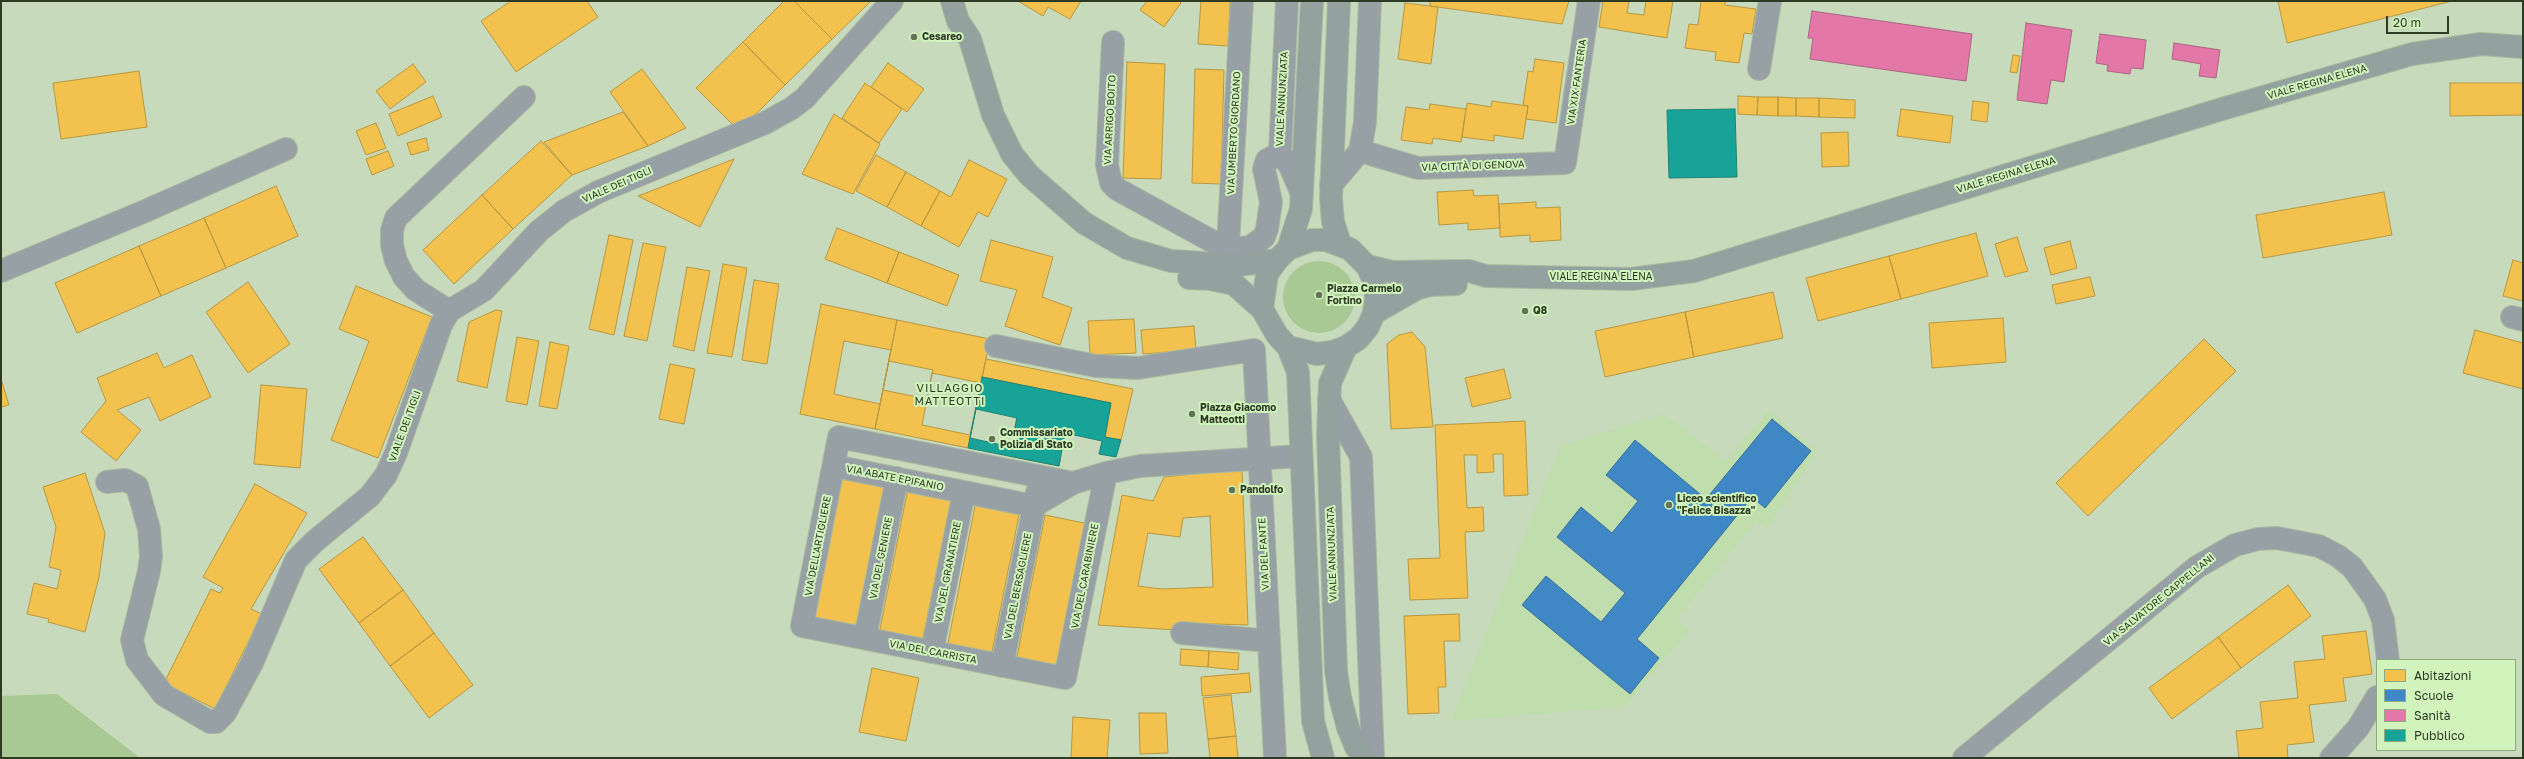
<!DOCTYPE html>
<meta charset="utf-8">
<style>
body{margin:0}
#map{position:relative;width:2524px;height:759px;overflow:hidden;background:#c8dabc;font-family:"Golos Text",sans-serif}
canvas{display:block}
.frame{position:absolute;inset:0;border:2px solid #2d3a24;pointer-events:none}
.legend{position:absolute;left:2376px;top:659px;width:140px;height:92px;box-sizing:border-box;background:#d1f4bc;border:1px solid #8faa7f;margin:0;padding:5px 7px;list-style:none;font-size:12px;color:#2d3a24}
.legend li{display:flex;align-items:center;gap:8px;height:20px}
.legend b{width:20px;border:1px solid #8faa7f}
.scale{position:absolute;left:2386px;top:16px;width:63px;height:18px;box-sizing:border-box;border:2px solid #2d3a24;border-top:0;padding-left:5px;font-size:12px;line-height:14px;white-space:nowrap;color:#2d3a24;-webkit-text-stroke:3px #d1f4bc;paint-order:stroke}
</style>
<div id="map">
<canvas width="2524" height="759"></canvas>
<div class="frame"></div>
<ul class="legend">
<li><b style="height:11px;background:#f2c14e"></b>Abitazioni</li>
<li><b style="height:11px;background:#3f88c5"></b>Scuole</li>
<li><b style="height:11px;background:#e377a8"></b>Sanità</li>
<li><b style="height:11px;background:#17a398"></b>Pubblico</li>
</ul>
<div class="scale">20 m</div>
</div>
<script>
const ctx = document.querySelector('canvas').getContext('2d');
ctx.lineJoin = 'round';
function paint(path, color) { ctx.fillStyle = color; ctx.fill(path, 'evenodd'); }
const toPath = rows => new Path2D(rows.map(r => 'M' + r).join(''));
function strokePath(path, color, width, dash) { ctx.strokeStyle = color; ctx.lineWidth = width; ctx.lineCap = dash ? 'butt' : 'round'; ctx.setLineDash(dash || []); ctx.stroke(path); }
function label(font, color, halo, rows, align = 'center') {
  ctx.font = font + ' "Golos Text",sans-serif'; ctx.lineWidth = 4; ctx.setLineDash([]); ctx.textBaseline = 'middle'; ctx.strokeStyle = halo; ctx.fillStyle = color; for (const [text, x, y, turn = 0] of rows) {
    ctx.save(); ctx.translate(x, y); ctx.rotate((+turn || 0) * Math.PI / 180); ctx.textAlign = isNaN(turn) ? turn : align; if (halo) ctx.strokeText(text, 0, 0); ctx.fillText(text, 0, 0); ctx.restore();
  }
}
paint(toPath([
 [1769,410,1818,452,1767,528,1756,521,1677,619,1690,630,1624,707,1451,721,1560,446,1664,414,1726,461]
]), '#bfddad');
paint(toPath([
 '1283 297a36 36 0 1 1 72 0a36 36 0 1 1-72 0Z',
 [57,694,139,757,139,758,1,758,1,696]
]), '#a8c894');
const homes = toPath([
 [511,1,587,1,598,17,516,72,481,21,511,1],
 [784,1,794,1,832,39,785,85,743,42,784,1],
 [794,1,871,1,832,39,794,1],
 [1018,1,1081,1,1070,19,1048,7,1043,16,1018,1],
 [1147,1,1179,1,1181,3,1164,27,1140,10,1147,1],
 [1201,1,1230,1,1228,46,1198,44,1201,1],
 [1430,1,1569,1,1562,24,1430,6,1430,1],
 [1603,1,1629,1,1627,13,1644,15,1646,1,1673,1,1667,38,1599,27,1603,1],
 [1701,1,1725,1,1725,5,1756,9,1752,34,1744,33,1739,63,1715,60,1716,52,1685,48,1689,24,1698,25,1701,1],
 [2278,1,2452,1,2287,43,2278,1],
 [1405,3,1438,7,1431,64,1398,59,1405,3],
 [743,42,785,85,739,131,696,88,743,42],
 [2013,55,2020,56,2017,73,2010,72,2013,55],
 [1535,59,1564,63,1556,123,1526,119,1528,106,1523,105,1528,71,1533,72,1535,59],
 [1127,62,1165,64,1161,179,1123,178,1127,62],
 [888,63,924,89,907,112,871,87,888,63],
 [413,64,426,82,390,109,376,91,413,64],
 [642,69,686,128,648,146,610,92,642,69],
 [1195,69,1224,70,1221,184,1192,183,1195,69],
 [139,71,147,127,61,139,53,83,139,71],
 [865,83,902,109,879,143,842,118,865,83],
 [2450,83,2523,83,2523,115,2450,116,2450,83],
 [433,96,442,117,398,136,389,114,433,96],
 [1738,96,1758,97,1757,115,1738,114,1738,96],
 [1758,97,1778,97,1778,116,1757,115,1758,97],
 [1778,97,1796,98,1796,116,1778,116,1778,97],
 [1796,98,1819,98,1819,117,1796,116,1796,98],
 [1819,98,1855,100,1855,118,1819,117,1819,98],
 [1492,101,1528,106,1523,139,1494,135,1494,141,1462,137,1467,103,1491,107,1492,101],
 [1973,101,1989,103,1987,122,1971,120,1973,101],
 [1430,104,1466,109,1461,142,1433,138,1432,144,1401,140,1406,107,1429,110,1430,104],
 [1901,109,1953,116,1950,143,1897,136,1901,109],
 [623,112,648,146,572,175,544,142,623,112],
 [834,114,880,144,853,194,802,174,834,114],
 [376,123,386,148,366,155,356,131,376,123],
 [1848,132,1849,166,1822,167,1821,133,1848,132],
 [426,138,429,150,411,155,407,143,426,138],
 [541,141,572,175,513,229,482,195,541,141],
 [388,151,394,166,372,175,366,159,388,151],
 [876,155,906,172,887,207,856,191,876,155],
 [734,159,700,227,638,196,734,159],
 [969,160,1007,179,988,217,978,212,959,247,921,226,940,191,951,197,969,160],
 [906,172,940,191,921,226,887,207,906,172],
 [276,186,298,236,226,268,204,218,276,186],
 [1473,190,1474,196,1498,195,1500,228,1468,230,1468,223,1439,225,1437,192,1473,190],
 [2384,192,2392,235,2263,258,2256,215,2384,192],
 [482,195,513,229,454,284,423,250,482,195],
 [1536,202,1536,208,1560,207,1561,240,1530,242,1530,235,1500,237,1499,204,1536,202],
 [204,218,226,268,161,296,139,246,204,218],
 [837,228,899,252,887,283,825,259,837,228],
 [1976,233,1988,276,1901,299,1889,256,1976,233],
 [609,235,633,240,614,335,589,329,609,235],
 [2017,237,2028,271,2005,277,1995,244,2017,237],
 [991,240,1053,257,1042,297,1072,308,1060,345,1005,326,1017,290,980,281,991,240],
 [2070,241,2077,268,2051,275,2044,248,2070,241],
 [643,243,666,247,647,341,624,336,643,243],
 [139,246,161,296,77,333,55,283,139,246],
 [899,252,959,275,947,306,887,283,899,252],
 [1889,256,1901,299,1818,321,1806,278,1889,256],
 [2513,260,2523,263,2523,301,2503,296,2513,260],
 [723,264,747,268,732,357,707,353,723,264],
 [687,267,710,271,694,351,673,346,687,267],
 [2090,277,2095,296,2056,304,2052,285,2090,277],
 [754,280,779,284,767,364,742,360,754,280],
 [248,282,290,344,248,373,206,312,248,282],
 [356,286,432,317,378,458,331,440,369,341,339,329,356,286],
 [1773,292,1783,338,1694,357,1685,312,1773,292],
 [821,304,897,320,875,429,800,414,821,304],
 [496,310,502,311,487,388,457,381,469,322,496,310],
 [1685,312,1694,357,1605,377,1595,331,1685,312],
 [2003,318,2006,362,1932,368,1929,323,2003,318],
 [1134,319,1136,353,1090,355,1088,321,1134,319],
 [897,320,990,339,968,448,875,429,897,320],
 [1194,326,1196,350,1143,354,1141,330,1194,326],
 [2475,330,2523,343,2523,389,2463,373,2475,330],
 [1412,332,1425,347,1433,427,1391,429,1387,344,1399,335,1412,332],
 [517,337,539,341,527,405,506,401,517,337],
 [2204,339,2236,371,2088,516,2056,483,2204,339],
 [844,341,891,350,880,404,834,394,844,341],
 [550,342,569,346,557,409,539,406,550,342],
 [157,353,164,368,192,355,211,397,160,421,149,397,117,410,141,430,116,461,81,432,106,401,97,378,157,353],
 [986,359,1133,389,1121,440,1105,437,1111,403,982,377,986,359],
 [889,361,933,370,927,399,883,390,889,361],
 [670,364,695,369,684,424,659,419,670,364],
 [1504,369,1511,398,1472,407,1465,378,1504,369],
 [932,373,981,383,970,435,922,425,932,373],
 [1,379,9,405,1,407,1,379],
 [261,385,307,389,300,468,254,464,261,385],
 [1019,406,1068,416,1059,466,1009,456,1019,406],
 [1525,421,1528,495,1504,496,1503,454,1493,454,1494,472,1477,473,1477,455,1464,455,1467,508,1483,507,1484,531,1465,532,1468,598,1410,600,1408,559,1440,558,1435,425,1525,421],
 [1242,469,1248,625,1176,623,1176,630,1098,625,1122,495,1153,501,1164,477,1242,469],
 [1210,516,1213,587,1162,589,1138,586,1148,533,1180,537,1183,518,1210,516],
 [85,473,105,533,99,577,85,632,48,622,49,619,27,614,34,583,57,589,61,570,49,567,56,527,43,487,85,473],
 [841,474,885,483,856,630,812,621,841,474],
 [255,484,307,513,251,609,262,614,215,709,164,683,211,589,220,593,223,588,203,577,255,484],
 [908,488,952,496,922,643,879,634,908,488],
 [976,501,1020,510,991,657,947,648,976,501],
 [1045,515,1089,524,1060,671,1016,662,1045,515],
 [363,537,403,590,359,623,319,569,363,537],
 [2288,585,2311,616,2241,668,2218,637,2288,585],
 [403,590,434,633,390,666,359,623,403,590],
 [1459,614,1460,641,1444,641,1446,687,1438,687,1439,713,1408,714,1404,616,1459,614],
 [2366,631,2372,674,2343,678,2346,701,2309,705,2314,742,2287,745,2288,758,2239,758,2236,731,2263,728,2260,702,2298,698,2294,662,2325,659,2322,636,2366,631],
 [434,633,473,685,429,718,390,666,434,633],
 [2218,637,2241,668,2172,719,2149,688,2218,637],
 [1181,649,1209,651,1208,667,1180,665,1181,649],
 [1209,651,1239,653,1238,670,1208,667,1209,651],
 [872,668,919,678,906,741,859,732,872,668],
 [1249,673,1251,692,1202,696,1201,677,1249,673],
 [1231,695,1236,736,1208,739,1203,698,1231,695],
 [1139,713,1166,713,1168,753,1140,754,1139,713],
 [1073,717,1110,720,1107,758,1071,758,1073,717],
 [1236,736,1238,758,1210,758,1208,739,1236,736]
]);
paint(homes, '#f2c14e');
strokePath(homes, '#b79841', 1);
const schools = toPath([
 [1772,419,1811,451,1765,508,1752,497,1637,639,1659,658,1630,694,1522,605,1546,576,1601,622,1625,593,1557,537,1581,507,1612,533,1638,501,1606,475,1635,440,1706,499,1772,419]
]);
paint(schools, '#3f88c5');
strokePath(schools, '#3a7195', 1);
const health = toPath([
 [1812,11,1972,34,1966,81,1810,59,1813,38,1808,38,1812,11],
 [2026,23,2072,30,2064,82,2051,80,2047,104,2017,100,2026,23],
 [2100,34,2146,40,2143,69,2131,68,2130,74,2107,71,2108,65,2096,63,2100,34],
 [2174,43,2220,50,2216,78,2199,76,2201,64,2172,59,2174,43]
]);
paint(health, '#e377a8');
strokePath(health, '#ac6580', 1);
const public = toPath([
 [1735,109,1737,177,1669,178,1667,110,1735,109],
 [982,377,1111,403,1105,437,1121,440,1116,457,1099,454,1102,441,1065,433,1059,466,968,448,982,377],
 [976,409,1017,418,1011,447,970,438,976,409]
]);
paint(public, '#17a398');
strokePath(public, '#1e8475', 1);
const minor = toPath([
 [1287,1,1280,153,1290,166,1301,192],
 [1113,42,1107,165,1111,183,1117,189,1228,250,1250,247,1264,237,1267,229,1271,202,1264,169,1267,160,1280,153],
 [1759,69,1770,1],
 [1360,151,1418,168,1565,163,1589,1],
 [1331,185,1360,151,1365,122,1370,1],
 [1227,262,1242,1],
 [1,271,143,212,286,149],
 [449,311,416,290,404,277,396,261,392,245,392,230,396,218,524,97],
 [2512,317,2523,320],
 [996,346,1096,366,1138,368,1254,350,1275,758],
 [1329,399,1361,457,1373,758],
 [834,466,1034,506,1073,483,1106,473,1140,466,1301,456],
 [107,482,125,480,137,486,149,529,151,557,149,571,132,640,137,660,164,695,210,722,216,722,225,713,252,663,296,560,315,541,370,496,386,475,396,453,441,325,449,311,484,290,539,231,564,211,598,192,765,123,792,108,805,98,892,1],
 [1073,483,839,437,802,626,1065,678,1106,473],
 [1182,633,1269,641],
 [865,638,897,478],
 [932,652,964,492],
 [1002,666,1037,492],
 [1964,758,2197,567,2235,545,2258,539,2277,538,2319,546,2338,556,2352,567,2375,599,2383,620,2388,660],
 [2331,758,2358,728,2377,697]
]);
const major = toPath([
 [952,1,958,21,970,39,993,115,1012,154,1029,175,1084,223,1127,248,1171,261,1238,265,1277,260],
 [1339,1,1331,198,1333,222,1340,243],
 [1312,240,1326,240,1350,249,1367,266,1374,281,1376,297,1374,313,1368,327,1358,339,1346,347,1332,352,1317,354,1288,347,1277,335,1262,309,1267,274,1277,260,1288,249,1312,240],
 [1288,249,1301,209,1312,1],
 [1367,266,1393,272,1469,271,1486,276,1631,279,1694,271,2222,109,2412,54,2481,44,2523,47],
 [1189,278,1210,279,1234,284,1262,309],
 [1374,313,1418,288,1430,285,1456,284],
 [1288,347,1298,372,1313,721,1323,758],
 [1346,347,1330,383,1328,436,1336,671,1340,697,1348,728,1356,747,1364,758]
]);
strokePath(minor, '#aab8a0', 24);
strokePath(major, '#aab8a0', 24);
strokePath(minor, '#96a0a5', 22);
strokePath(major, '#93a29e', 22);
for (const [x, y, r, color] of [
 [914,37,4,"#637259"],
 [1319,295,4,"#637259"],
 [1525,311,4,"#637259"],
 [1192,414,4,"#637259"],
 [992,439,4,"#637259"],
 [1232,490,4,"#637259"],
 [1669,505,4,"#637259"]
]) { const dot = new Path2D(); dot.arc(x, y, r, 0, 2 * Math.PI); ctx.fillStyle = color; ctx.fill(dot); strokePath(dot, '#d1f4bc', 1.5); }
label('bold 10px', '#2d3a24', '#d1f4bc', [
 ["Cesareo",922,37],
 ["Piazza Carmelo",1327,289],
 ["Fortino",1327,301],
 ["Q8",1533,311],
 ["Piazza Giacomo",1200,408],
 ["Matteotti",1200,420],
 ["Commissariato",1000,433],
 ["Polizia di Stato",1000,445],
 ["Pandolfo",1240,490],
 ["Liceo scientifico",1677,499],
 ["\"Felice Bisazza\"",1677,511]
], 'left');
label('10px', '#2d3a24', '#d1f4bc', [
 ["VIA XIX FANTERIA",1577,82,-82],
 ["VIALE REGINA ELENA",2317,82,-16],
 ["VIALE ANNUNZIATA",1282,99,-87],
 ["VIA ARRIGO BOITO",1110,120,-87],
 ["VIA UMBERTO GIORDANO",1234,133,-87],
 ["VIA CITTÀ DI GENOVA",1473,166,-2],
 ["VIALE REGINA ELENA",2006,175,-17],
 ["VIALE DEI TIGLI",617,185,-24],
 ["VIALE REGINA ELENA",1601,277],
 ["VIALE DEI TIGLI",405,426,-70],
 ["VIA ABATE EPIFANIO",895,478,11],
 ["VIA DELL'ARTIGLIERE",818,546,-79],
 ["VIA DEL FANTE",1264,554,-93],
 ["VIALE ANNUNZIATA",1332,554,-92],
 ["VIA DEL GENIERE",881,558,-79],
 ["VIA DEL GRANATIERE",948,572,-79],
 ["VIA DEL CARABINIERE",1085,576,-79],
 ["VIA DEL BERSAGLIERE",1018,586,-79],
 ["VIA SALVATORE CAPPELLANI",2159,600,-39],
 ["VIA DEL CARRISTA",933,652,11]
]);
ctx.letterSpacing = '1px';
label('11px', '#2d3a24', '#d1f4bc', [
 ["VILLAGGIO",950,389],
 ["MATTEOTTI",950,402]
]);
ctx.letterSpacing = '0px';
</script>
